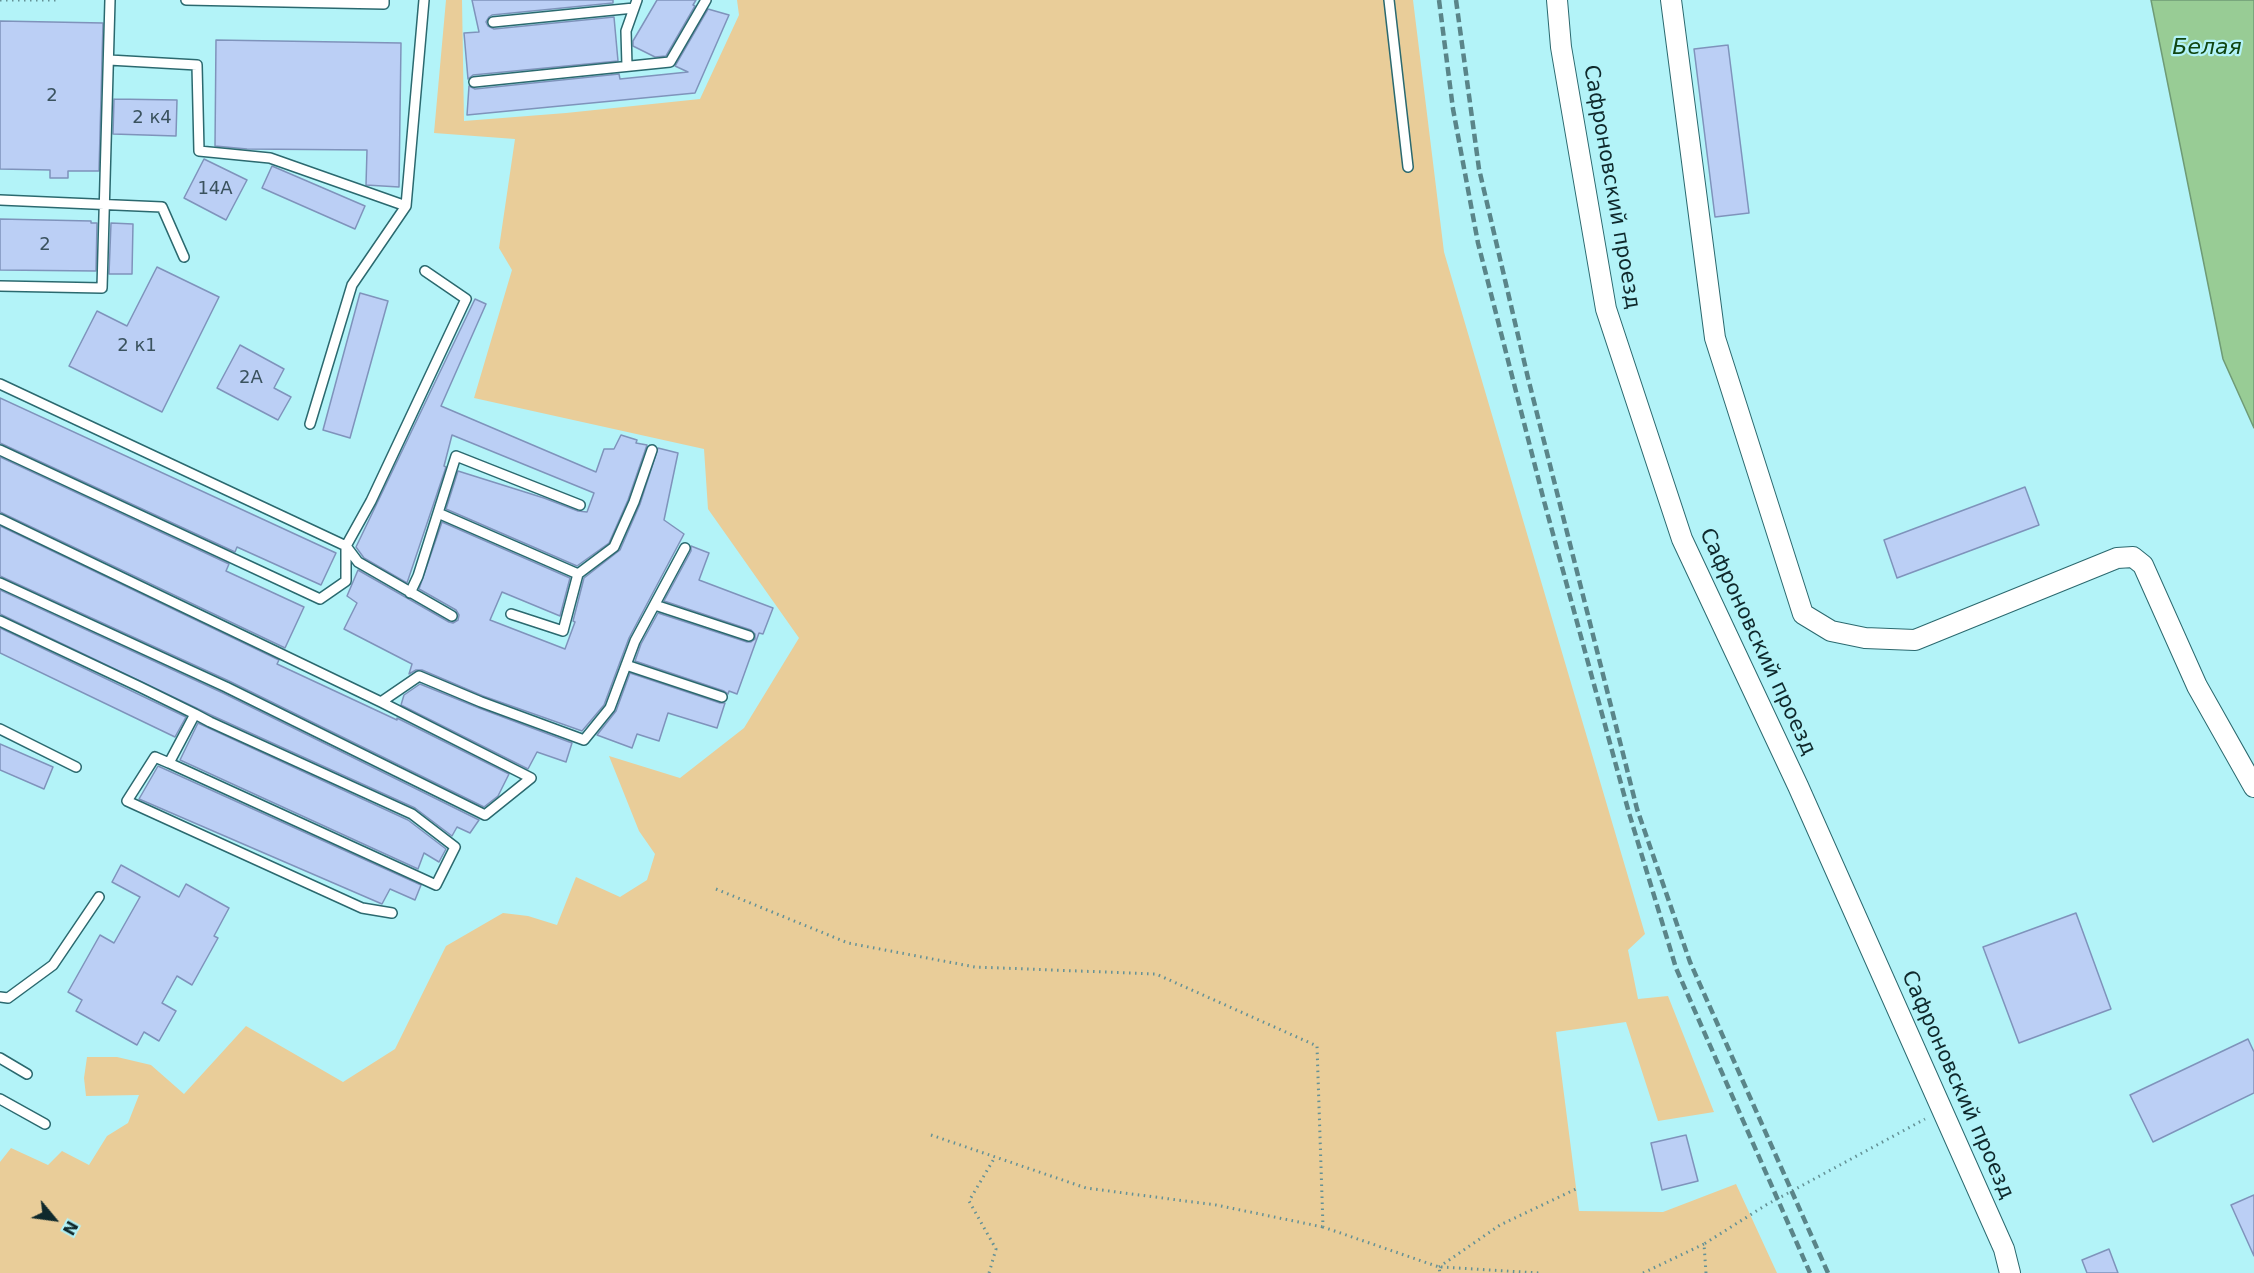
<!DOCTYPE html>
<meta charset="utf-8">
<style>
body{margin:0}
#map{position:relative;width:2254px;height:1273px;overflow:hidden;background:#b3f3f8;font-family:"DejaVu Sans",sans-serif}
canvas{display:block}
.north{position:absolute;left:24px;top:1189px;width:60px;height:60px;-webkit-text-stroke:4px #b3f3f8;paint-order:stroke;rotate:119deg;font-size:16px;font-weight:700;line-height:24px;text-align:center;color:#0f292c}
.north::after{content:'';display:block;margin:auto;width:21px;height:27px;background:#0f292c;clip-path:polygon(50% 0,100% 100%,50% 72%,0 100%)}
</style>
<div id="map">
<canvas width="2254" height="1273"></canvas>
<div class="north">N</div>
</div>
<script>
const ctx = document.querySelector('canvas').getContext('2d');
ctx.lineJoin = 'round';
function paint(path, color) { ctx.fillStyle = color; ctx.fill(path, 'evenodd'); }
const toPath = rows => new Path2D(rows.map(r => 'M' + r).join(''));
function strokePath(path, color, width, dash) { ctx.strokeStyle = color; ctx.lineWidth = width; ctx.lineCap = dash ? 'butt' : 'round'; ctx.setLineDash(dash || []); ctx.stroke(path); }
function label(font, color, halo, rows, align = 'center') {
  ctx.font = font + ' "DejaVu Sans",sans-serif'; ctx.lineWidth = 4.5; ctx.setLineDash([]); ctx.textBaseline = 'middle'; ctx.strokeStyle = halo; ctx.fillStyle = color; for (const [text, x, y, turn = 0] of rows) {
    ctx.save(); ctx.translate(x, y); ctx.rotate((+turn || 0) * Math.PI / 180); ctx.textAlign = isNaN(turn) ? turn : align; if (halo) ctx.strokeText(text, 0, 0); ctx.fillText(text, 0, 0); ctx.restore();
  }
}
paint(toPath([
 [446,0,462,0,464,121,566,113,700,99,739,15,737,0,1413,0,1444,252,1645,934,1628,950,1638,999,1668,996,1714,1112,1658,1121,1626,1022,1556,1032,1579,1211,1663,1212,1736,1184,1777,1273,0,1273,0,1162,11,1148,48,1165,62,1151,89,1165,107,1136,128,1123,139,1095,86,1096,84,1078,87,1057,117,1057,151,1065,184,1094,246,1026,343,1082,395,1049,446,946,503,913,528,916,557,925,576,877,620,897,647,880,655,854,639,831,609,756,680,778,744,728,799,638,708,509,704,449,474,398,512,270,499,248,515,139,434,133]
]), '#e9cd99');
const water = toPath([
 [2151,0,2254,0,2254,428,2223,359,2151,0]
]);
paint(water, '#98cc95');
strokePath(water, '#6f9b76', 1.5);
const building = toPath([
 [472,0,613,0,613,3,492,15,489,17,486,22,488,26,494,29,614,17,618,61,473,75,468,79,464,33,479,32,472,0],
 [657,0,696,0,693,5,695,6,666,56,655,57,633,46,633,41,657,0],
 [708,9,729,15,695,93,467,115,469,86,475,89,619,74,620,79,688,72,675,66,708,9],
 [0,21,103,23,99,171,68,171,68,178,50,178,50,170,0,169,0,21],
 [216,40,401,43,399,187,366,185,367,150,247,149,215,146,216,40],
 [1728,45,1749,213,1715,217,1694,49,1728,45],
 [114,99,177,100,176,136,113,134,114,99],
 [204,159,247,180,226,220,184,198,204,159],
 [272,166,365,206,355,229,262,188,272,166],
 [0,219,91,221,91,223,97,223,96,271,0,270,0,219],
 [111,223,133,224,132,274,109,274,111,223],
 [157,267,219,297,162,412,69,366,97,311,127,326,157,267],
 [360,293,388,301,350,438,323,430,360,293],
 [475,299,486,304,441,406,596,472,604,449,614,449,621,435,637,440,636,443,647,445,628,500,609,543,577,566,446,509,458,471,544,498,578,511,587,512,594,493,452,435,444,466,446,467,407,583,364,558,356,547,475,299],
 [240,345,284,369,274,388,291,397,278,420,217,388,240,345],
 [0,398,336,553,321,585,237,547,235,552,0,443,0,398],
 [658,448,678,453,664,520,684,534,629,638,604,705,582,731,483,696,422,670,416,670,409,674,412,664,344,629,357,603,347,596,358,570,449,622,453,623,458,620,459,615,456,610,419,589,442,522,570,578,560,616,502,592,490,620,565,649,575,622,573,621,584,578,620,550,640,504,658,448],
 [0,457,229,564,226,571,304,607,285,648,0,512,0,457],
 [2025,487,2039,525,1897,578,1884,540,2025,487],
 [0,526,279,660,277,664,397,720,397,718,509,774,498,796,484,807,229,681,0,576,0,526],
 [691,546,709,553,699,580,773,608,763,634,759,633,737,694,729,691,728,694,724,691,635,661,641,644,658,613,747,642,751,642,755,639,755,634,751,630,664,601,691,551,691,546],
 [0,590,223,693,479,820,470,833,457,827,452,836,415,808,213,716,0,614,0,590],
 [0,628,186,717,175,737,0,653,0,628],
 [630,673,720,703,725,703,717,728,668,713,659,741,637,734,632,748,597,735,616,711,630,673],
 [420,684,479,708,572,743,566,762,537,752,528,769,401,705,404,695,420,684],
 [198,723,408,820,446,849,439,862,424,853,418,869,180,760,198,723],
 [0,744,53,767,44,789,0,770,0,744],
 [158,766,421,885,415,900,390,889,382,904,139,799,158,766],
 [121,865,179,897,186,884,229,908,214,936,218,938,192,985,177,976,162,1003,176,1011,159,1041,144,1032,137,1045,76,1011,82,1000,68,992,100,935,114,943,140,897,112,882,121,865],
 [2076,913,2111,1009,2019,1043,1983,947,2076,913],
 [2248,1039,2254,1052,2254,1093,2153,1142,2130,1095,2248,1039],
 [1686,1135,1698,1181,1662,1190,1651,1143,1686,1135],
 [2254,1195,2254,1256,2231,1205,2254,1195],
 [2109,1249,2118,1273,2087,1273,2082,1260,2109,1249]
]);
paint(building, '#bbcff5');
strokePath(building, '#7f93bb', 1.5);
const lane = toPath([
 [186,0,384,4,384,0],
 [1389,0,1408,167],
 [493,22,634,8],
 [109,60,197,65,199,151,270,158,406,206],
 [627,66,626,31,637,0],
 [474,82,670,62,706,0],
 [0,200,162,207,184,257],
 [0,286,102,288,110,0],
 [0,384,346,546,358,562,452,616],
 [310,424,352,285,406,206,424,0],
 [0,450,320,599,346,581,346,546,371,501,466,299,425,271],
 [438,513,578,574,614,547,634,502,652,450],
 [0,519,381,702,531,778,485,815,226,687,0,583],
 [410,593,418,576,456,456,580,505],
 [655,605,749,636],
 [511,614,563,631,578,574],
 [0,621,140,687,195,714,210,722,412,814,455,847,436,885,169,763,195,714],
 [626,665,722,697],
 [381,702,419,676,481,702,584,740,610,708,635,641,685,548],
 [0,729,76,767],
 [169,763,155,757,127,801,362,908,392,913],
 [0,997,8,998,53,965,99,897],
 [0,1058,27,1074],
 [0,1099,45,1124]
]);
const street = toPath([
 [1557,0,1561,47,1606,309,1682,539,1798,786,2004,1249,2010,1273],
 [1671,0,1715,338,1803,614,1831,631,1865,638,1915,640,2117,558,2133,557,2143,565,2197,686,2254,787]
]);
strokePath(lane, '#2b696f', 12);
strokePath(street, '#2b696f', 22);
strokePath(toPath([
 [0,0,57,0],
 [716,889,848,943,975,967,1156,974,1317,1046,1323,1227,1439,1267,1440,1273],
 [931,1135,1086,1188,1216,1205,1323,1227],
 [1439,1267,1500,1225,1576,1189],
 [1441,1267,1539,1273],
 [989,1273,996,1249,969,1201,995,1157],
 [1643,1273,1704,1244],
 [1706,1273,1704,1244,1766,1205,1925,1119]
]), '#649195', 3, [1.5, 4.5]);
strokePath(lane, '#fff', 9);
strokePath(street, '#fff', 20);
strokePath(toPath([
 [1439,0,1453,109,1478,243,1544,501,1629,813,1676,968,1810,1273],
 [1456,0,1479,169,1528,378,1637,809,1690,962,1828,1273]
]), '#5a8589', 4.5, [9, 4.5]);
label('18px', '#3a525e', null, [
 ["2",52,96],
 ["2 к4",152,118],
 ["14А",215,189],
 ["2",45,245],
 ["2 к1",137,346],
 ["2А",251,378]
]);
label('21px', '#0f292c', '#b3f3f8', [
 ["Сафроновский проезд",1611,187,80],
 ["Сафроновский проезд",1757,642,65],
 ["Сафроновский проезд",1957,1085,66]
]);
label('italic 22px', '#114611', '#b3f3f8', [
 ["Белая",2207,48]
]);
</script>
